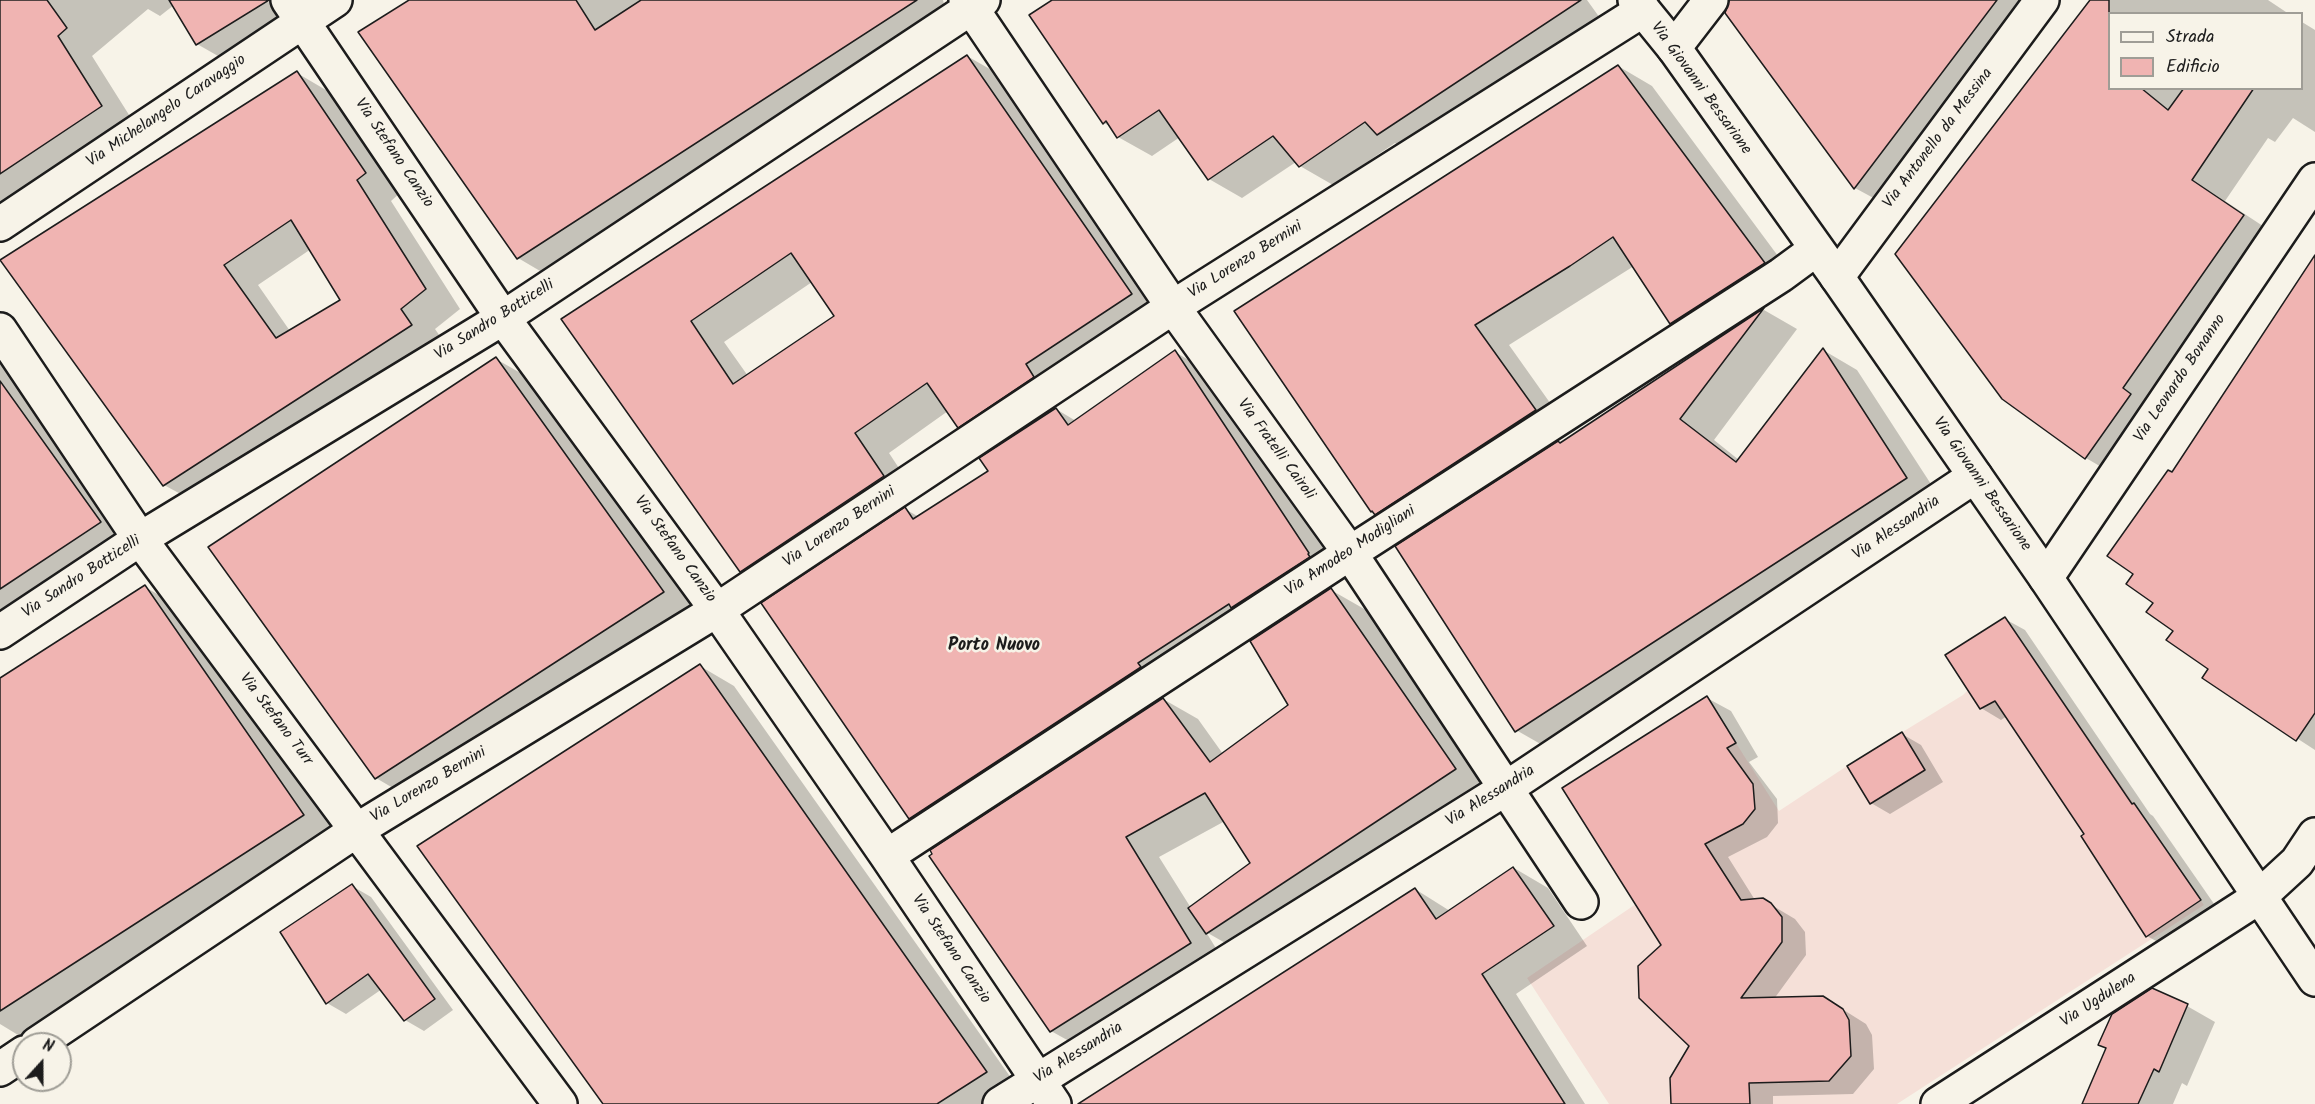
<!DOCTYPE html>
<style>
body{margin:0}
#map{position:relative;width:2315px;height:1104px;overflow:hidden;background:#f7f3e8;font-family:Kalam,sans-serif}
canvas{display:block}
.legend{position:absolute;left:2108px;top:12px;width:195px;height:78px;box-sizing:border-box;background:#f7f3e8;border:2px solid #9f9d96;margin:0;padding:8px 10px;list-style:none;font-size:18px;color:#1c1c1c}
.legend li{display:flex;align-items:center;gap:12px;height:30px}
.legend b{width:30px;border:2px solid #9f9d96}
.north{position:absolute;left:12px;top:1032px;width:60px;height:60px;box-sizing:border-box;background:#f7f3e8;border:2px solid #9f9d96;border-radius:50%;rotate:21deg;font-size:16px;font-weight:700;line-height:24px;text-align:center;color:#1c1c1c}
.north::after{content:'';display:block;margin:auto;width:21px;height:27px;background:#1c1c1c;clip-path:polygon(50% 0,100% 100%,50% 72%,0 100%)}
</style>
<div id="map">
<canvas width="2315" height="1104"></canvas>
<ul class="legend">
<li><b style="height:8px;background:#f7f3e8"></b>Strada</li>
<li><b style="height:16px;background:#f0b4b2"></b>Edificio</li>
</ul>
<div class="north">N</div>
</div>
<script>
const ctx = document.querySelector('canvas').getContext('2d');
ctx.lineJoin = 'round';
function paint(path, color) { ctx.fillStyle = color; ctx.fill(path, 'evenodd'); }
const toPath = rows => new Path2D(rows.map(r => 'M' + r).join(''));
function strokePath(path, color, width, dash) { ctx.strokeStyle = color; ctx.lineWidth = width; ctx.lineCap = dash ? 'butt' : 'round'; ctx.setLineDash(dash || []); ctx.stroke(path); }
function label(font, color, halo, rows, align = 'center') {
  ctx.font = font + ' Kalam,sans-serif'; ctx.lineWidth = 5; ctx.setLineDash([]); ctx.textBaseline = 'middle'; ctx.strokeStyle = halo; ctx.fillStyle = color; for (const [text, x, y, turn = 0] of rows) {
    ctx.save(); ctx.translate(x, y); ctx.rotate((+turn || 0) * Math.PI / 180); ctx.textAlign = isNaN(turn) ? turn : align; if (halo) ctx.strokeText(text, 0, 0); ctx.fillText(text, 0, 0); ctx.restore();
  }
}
paint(toPath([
 [2005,617,2204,905,1897,1104,1609,1104,1527,978,1711,853,1668,785,1736,743,1779,811,1847,766,1963,695,1968,690,1945,655]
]), '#f5e0d8');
paint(toPath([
 [0,0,267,0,288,31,232,64,197,44,174,5,160,16,148,9,92,56,136,126,0,217],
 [414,0,943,0,947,17,552,278,518,258],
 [1055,0,1587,0,1605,25,1411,153,1395,143,1333,185,1300,166,1296,162,1242,198,1209,179,1180,137,1152,156,1118,137,1113,128,1104,123],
 [1731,0,2046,0,1890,207,1855,188,1729,15],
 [2091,0,2268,0,2289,14,2110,14,2110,88,2302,88,2302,22,2315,30,2315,132,2293,118,2275,142,2268,138,2225,201,2278,236,2120,478,2086,458],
 [967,56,1002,76,1166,314,1059,384,1068,397,993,446,959,426,948,411,889,453,918,497,775,591,741,571,563,320],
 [812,282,836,316,748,376,724,342],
 [1618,66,1652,86,1798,283,1706,343,1672,323,1634,266,1509,345,1570,431,1410,534,1372,511],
 [297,73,331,93,400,193,391,201,460,309,435,329,446,345,199,504,164,485,2,261],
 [311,249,342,301,290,331,258,285],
 [2315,258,2315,750,2204,678,2210,669,2175,631,2135,573,2173,474],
 [1764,310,1797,329,1714,440,1739,460,1823,350,1857,370,1940,498,1551,750,1516,730,1561,444],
 [1175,352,1209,372,1343,573,944,838,910,818,905,509,919,517,990,471,1056,409,1076,421],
 [0,359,134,543,0,631],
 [496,359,531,379,697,612,410,798,376,778],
 [145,587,180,607,337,835,23,1038,0,1024,0,680],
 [1331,590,1366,610,1489,790,1241,952,1206,932,1225,963,1085,1050,1051,1031,1163,699,1198,719,1223,754,1290,705],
 [1225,821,1252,863,1191,908,1159,857],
 [2005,619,2025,630,2150,814,2153,816,2219,911,2167,947,2147,936,2086,834,2007,716,2001,720,1981,708],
 [700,666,734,686,1021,1092,1002,1104,605,1104],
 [1707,698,1731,711,1758,757,1749,762,1777,799,1778,823,1767,837,1728,857,1755,900,1763,900,1795,919,1805,932,1806,955,1774,999,1823,997,1866,1024,1872,1035,1874,1069,1853,1094,1773,1096,1773,1104,1672,1104,1691,1046,1663,945],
 [1902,734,1921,745,1943,782,1890,814,1871,803],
 [1514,868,1548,888,1587,946,1516,994,1585,1104,1104,1104,1415,889,1450,911],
 [352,886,371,897,453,1010,424,1031,405,1020,382,989,346,1014,327,1003],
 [2187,1006,2215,1022,2187,1086,2182,1083,2173,1104,2084,1104]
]), '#0003');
const building = toPath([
 [0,0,47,0,67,28,58,36,102,106,0,174,0,0],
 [169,0,269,0,196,45,169,0],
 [409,0,576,0,595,30,641,0,917,0,517,259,358,32,409,0],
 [1052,0,1581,0,1377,135,1365,122,1299,167,1273,136,1208,180,1159,110,1117,138,1106,121,1103,124,1029,15,1052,0],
 [1729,0,1997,0,1854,189,1725,13,1729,0],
 [2090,0,2109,0,2109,88,2141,88,2168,110,2184,88,2254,88,2192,180,2244,215,2123,388,2131,394,2085,459,2002,399,1895,254,2090,0],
 [967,55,1132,294,1026,364,1034,377,958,428,927,383,855,433,884,476,740,572,561,319,967,55],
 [791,253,834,316,733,384,691,321,791,253],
 [1618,65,1765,263,1670,324,1613,237,1570,266,1475,325,1536,410,1375,515,1372,511,1371,512,1234,311,1618,65],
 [297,71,366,173,357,180,426,289,401,309,412,325,163,486,0,260,297,71],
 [291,220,340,300,276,338,224,265,291,220],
 [2315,255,2315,713,2296,741,2202,678,2208,669,2166,640,2173,631,2146,612,2153,603,2126,584,2133,574,2107,556,2168,470,2172,472,2315,255],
 [1764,308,1680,419,1736,462,1823,348,1907,478,1515,732,1395,546,1558,441,1560,443,1764,308],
 [1175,350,1309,553,1308,554,1310,557,1231,608,1229,604,1138,663,1141,667,909,819,761,603,905,507,913,519,988,471,979,458,1056,408,1068,425,1175,350],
 [496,357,664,592,375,779,208,547,496,357],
 [0,381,101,522,0,589,0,381],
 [145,585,304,815,0,1011,0,678,145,585],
 [1331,588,1456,769,1206,934,1188,908,1250,863,1205,793,1126,837,1191,943,1050,1032,929,856,932,854,930,850,1163,698,1210,762,1288,705,1250,641,1331,588],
 [2005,617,2132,804,2134,803,2201,900,2146,937,2081,836,2084,834,1995,701,1980,709,1945,655,2005,617],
 [700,664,987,1072,937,1104,603,1104,417,846,700,664],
 [1707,696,1736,743,1727,748,1753,784,1755,809,1743,824,1705,844,1741,900,1763,898,1771,903,1782,917,1782,942,1741,998,1823,996,1843,1009,1849,1020,1851,1056,1829,1081,1749,1083,1750,1104,1671,1104,1670,1078,1689,1046,1639,998,1638,966,1661,945,1562,788,1707,696],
 [1902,732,1925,770,1870,804,1847,766,1902,732],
 [1513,867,1554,926,1482,974,1565,1104,1078,1104,1415,888,1436,919,1513,867],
 [352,884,435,999,404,1021,368,974,326,1004,280,932,352,884],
 [2152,988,2188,1004,2159,1072,2154,1069,2138,1104,2082,1104,2106,1048,2098,1045,2112,1014,2152,988]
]);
paint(building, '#f0b4b2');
strokePath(building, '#1c1c1c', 1.5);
const street = toPath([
 [288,0,503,318,717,610,887,856,1054,1104],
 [966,0,1173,307,1350,553,1581,902],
 [1674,48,1711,0],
 [0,224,335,0],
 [1837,277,2042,0],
 [0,330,140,539,560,1104],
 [2046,578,2315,180],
 [0,632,140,539,503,318,983,0],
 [887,856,1350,553,1781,275,1815,250],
 [37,1044,357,830,717,610,1173,307,1643,10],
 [0,1069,24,1053],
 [1000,1104,1505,789,1975,476],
 [1938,1104,2259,897,2297,862,2315,835]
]);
const secondary = toPath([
 [1635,0,1674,48,1837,277,2046,578,2315,979]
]);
strokePath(street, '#1c1c1c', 38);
strokePath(secondary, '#1c1c1c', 38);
strokePath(street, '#f7f3e8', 33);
strokePath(secondary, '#f7f3e8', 33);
label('16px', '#1c1c1c', '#f7f3e8', [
 ["Via Giovanni Bessarione",1700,89,54],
 ["Via Michelangelo Caravaggio",167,112,-34],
 ["Via Antonello da Messina",1939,139,-53],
 ["Via Stefano Canzio",393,154,56],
 ["Via Lorenzo Bernini",1246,261,-32],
 ["Via Sandro Botticelli",495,321,-32],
 ["Via Leonardo Bonanno",2181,379,-56],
 ["Via Fratelli Cairoli",1275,450,54],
 ["Via Giovanni Bessarione",1981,485,55],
 ["Via Lorenzo Bernini",840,528,-34],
 ["Via Alessandria",1897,529,-34],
 ["Via Stefano Canzio",674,550,54],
 ["Via Amodeo Modigliani",1351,552,-33],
 ["Via Sandro Botticelli",82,578,-33],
 ["Via Stefano Turr",275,720,53],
 ["Via Lorenzo Bernini",429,786,-31],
 ["Via Alessandria",1491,797,-32],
 ["Via Stefano Canzio",950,950,56],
 ["Via Ugdulena",2099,1001,-33],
 ["Via Alessandria",1079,1054,-32]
]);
label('bold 18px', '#1c1c1c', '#f7f3e8', [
 ["Porto Nuovo",994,647]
]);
</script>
